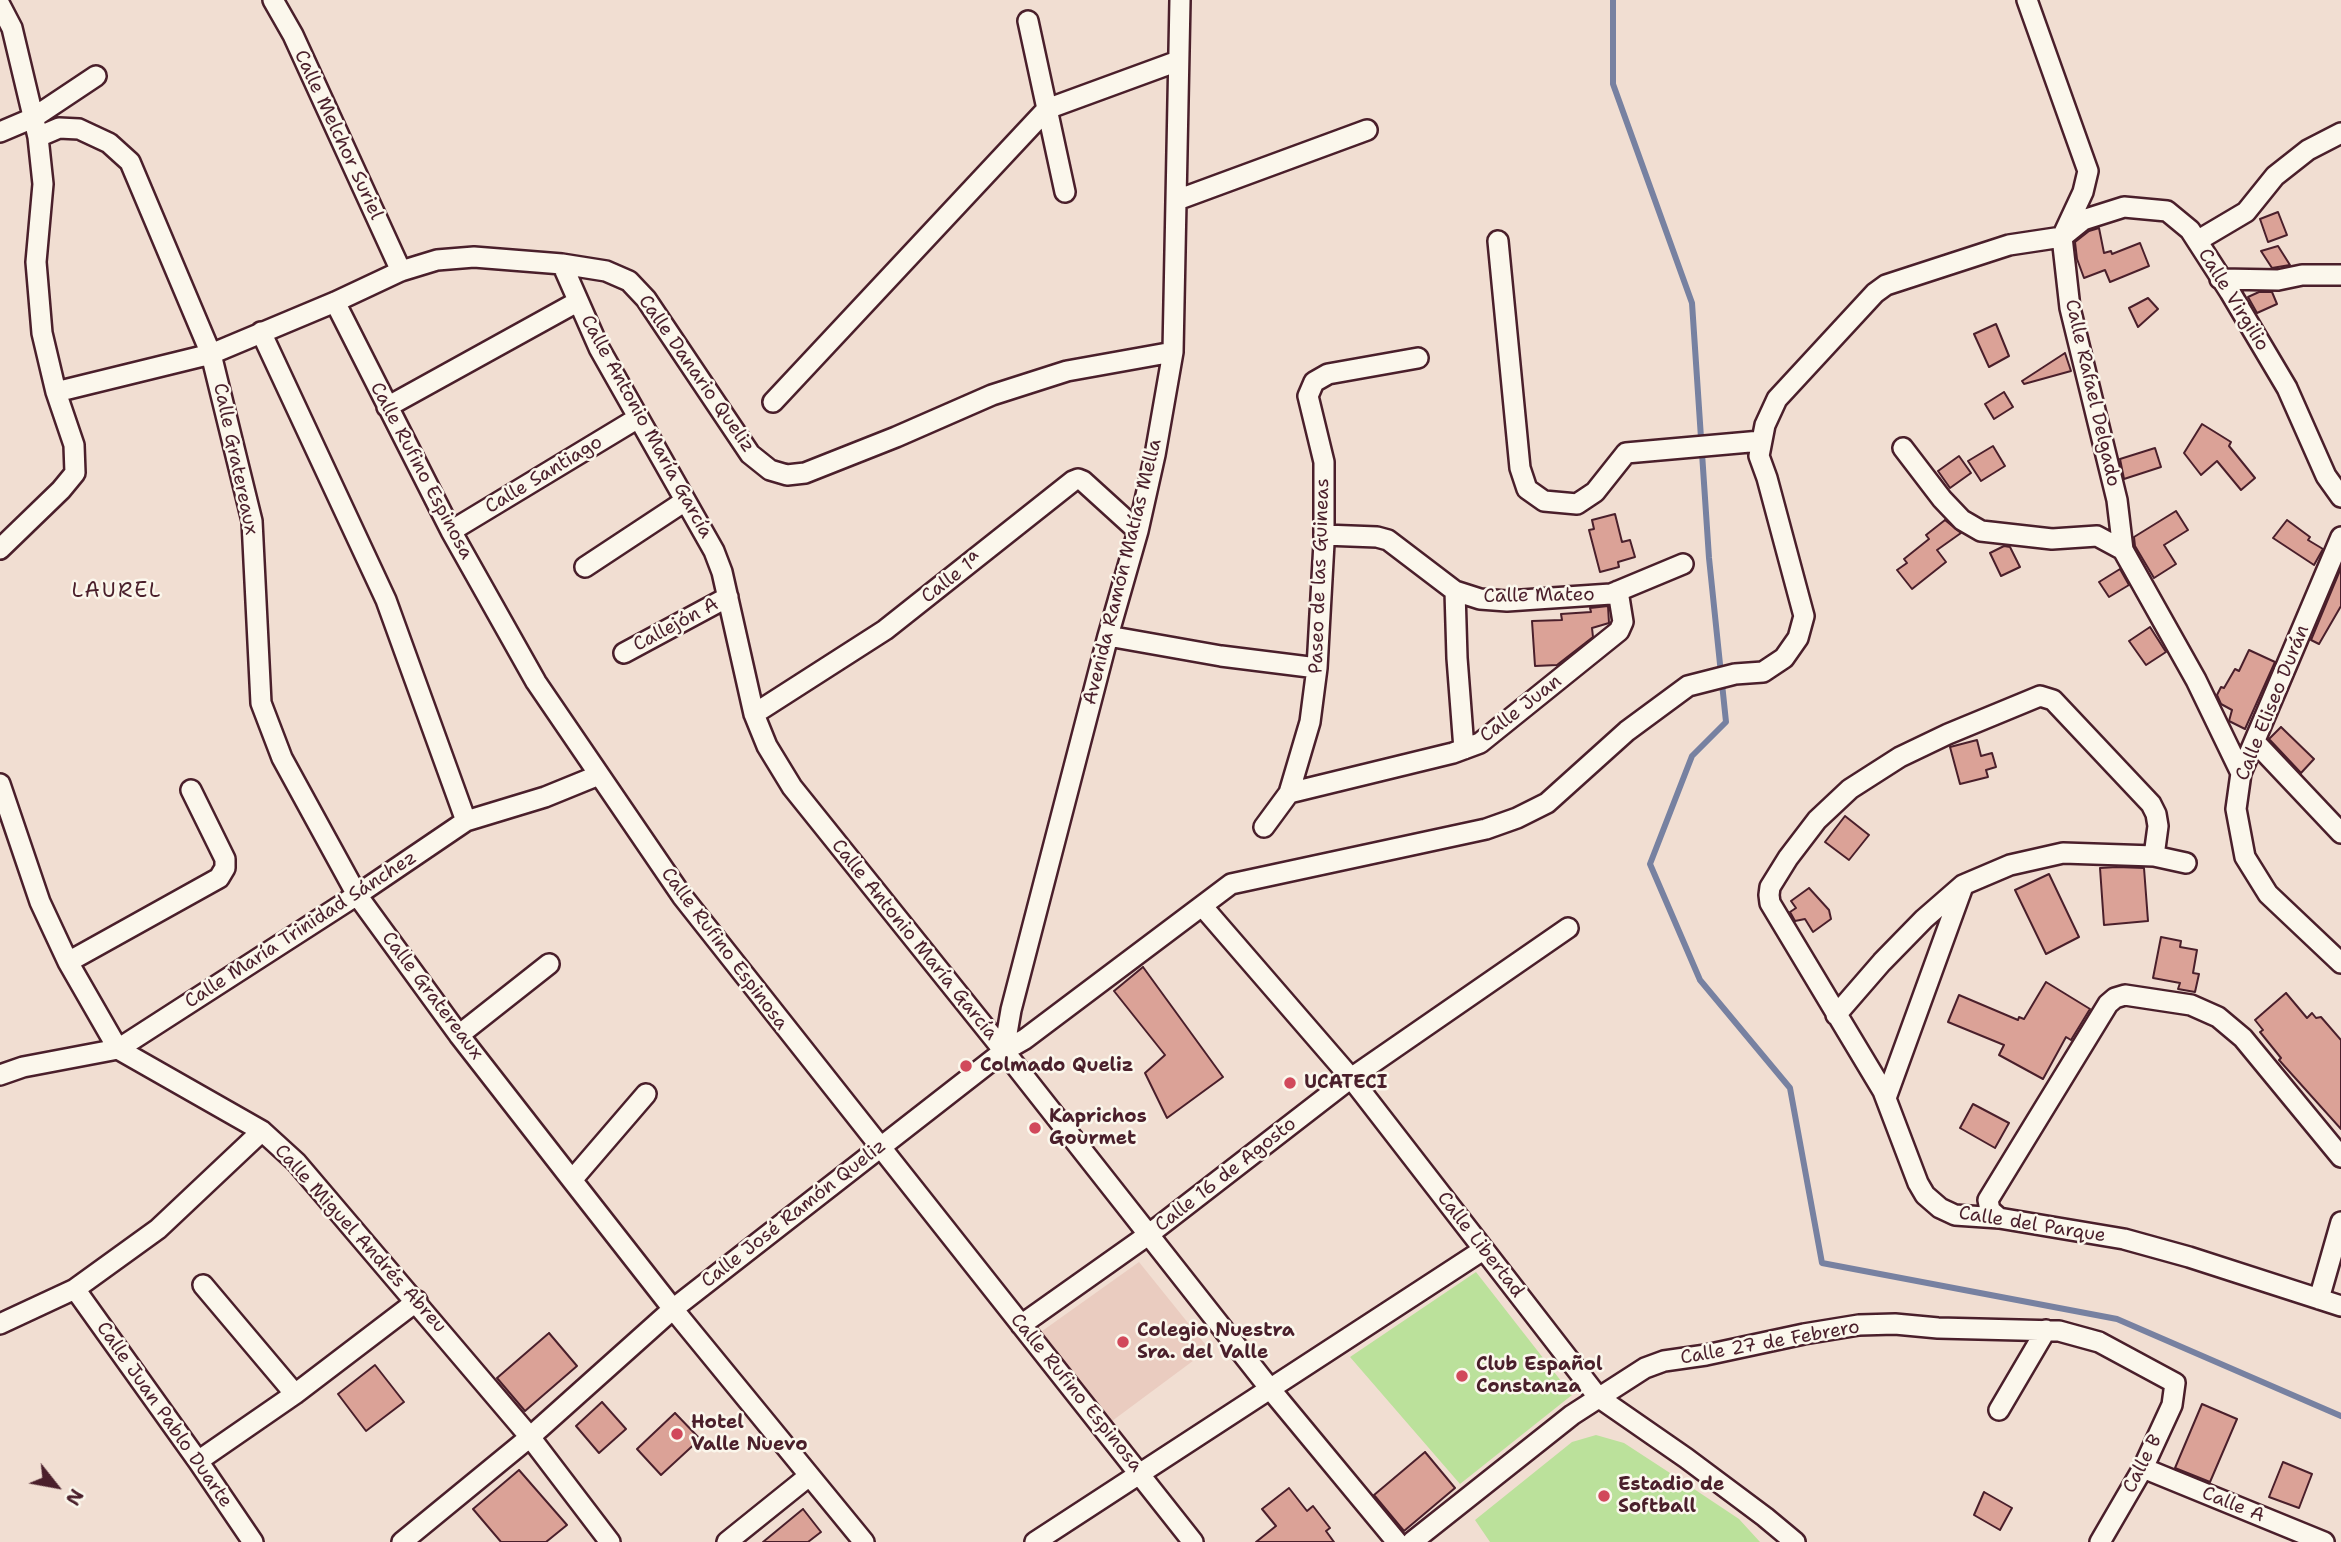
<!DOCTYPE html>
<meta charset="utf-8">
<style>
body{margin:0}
#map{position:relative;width:2341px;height:1542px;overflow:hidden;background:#f1ded2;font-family:"Shantell Sans",sans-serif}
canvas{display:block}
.north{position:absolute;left:21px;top:1451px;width:70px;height:70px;-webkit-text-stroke:5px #fbf7ec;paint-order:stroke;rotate:121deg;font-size:19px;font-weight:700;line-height:28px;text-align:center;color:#4a1f2b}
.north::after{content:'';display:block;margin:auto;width:24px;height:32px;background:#4a1f2b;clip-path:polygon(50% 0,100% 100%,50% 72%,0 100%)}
</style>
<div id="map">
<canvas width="2341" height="1542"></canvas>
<div class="north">N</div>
</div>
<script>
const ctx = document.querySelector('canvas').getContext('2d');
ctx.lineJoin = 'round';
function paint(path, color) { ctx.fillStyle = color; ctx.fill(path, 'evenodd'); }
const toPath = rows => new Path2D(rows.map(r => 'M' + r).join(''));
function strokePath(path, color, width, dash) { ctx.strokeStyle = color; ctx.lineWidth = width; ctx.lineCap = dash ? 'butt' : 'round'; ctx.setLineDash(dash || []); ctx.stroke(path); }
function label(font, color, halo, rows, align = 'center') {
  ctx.font = font + ' "Shantell Sans",sans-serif'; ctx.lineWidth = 5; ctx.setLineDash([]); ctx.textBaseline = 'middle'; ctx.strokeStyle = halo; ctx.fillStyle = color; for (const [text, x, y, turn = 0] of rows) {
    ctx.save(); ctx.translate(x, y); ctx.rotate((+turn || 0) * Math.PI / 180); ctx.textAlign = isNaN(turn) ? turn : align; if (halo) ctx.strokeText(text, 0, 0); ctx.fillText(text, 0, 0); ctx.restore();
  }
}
paint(toPath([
 [1139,1262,1209,1349,1108,1424,1038,1334]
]), '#eaccc0');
paint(toPath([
 [1476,1272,1572,1395,1460,1484,1350,1357],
 [1596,1435,1624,1443,1670,1473,1739,1519,1760,1542,1490,1542,1475,1520,1572,1442]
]), '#bbe19b');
strokePath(toPath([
 [1613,0,1613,84,1692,303,1709,558,1726,722,1692,756,1650,864,1700,980,1790,1088,1822,1263,2117,1319,2341,1416]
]), '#7781a1', 6);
const building = toPath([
 [2278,212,2287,235,2268,242,2260,219,2278,212],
 [2099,228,2104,253,2111,251,2112,254,2140,243,2149,266,2110,282,2105,270,2084,278,2077,259,2075,242,2089,231,2099,228],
 [2278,246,2290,265,2272,268,2261,251,2278,246],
 [2259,292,2272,292,2277,304,2257,313,2248,297,2259,292],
 [2148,298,2158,309,2138,327,2129,308,2148,298],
 [1996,324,2009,356,1989,367,1974,334,1996,324],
 [2065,353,2071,371,2024,384,2022,381,2065,353],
 [2004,392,2013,407,1994,419,1985,404,2004,392],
 [2202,424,2231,442,2229,446,2255,478,2241,490,2217,461,2201,475,2184,453,2202,424],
 [1993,446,2005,466,1981,481,1968,461,1993,446],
 [2155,448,2161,467,2124,479,2120,459,2155,448],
 [1959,456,1971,473,1950,488,1938,471,1959,456],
 [2176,511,2188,530,2164,545,2176,564,2154,578,2135,546,2134,537,2176,511],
 [1615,514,1622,542,1630,540,1635,557,1618,562,1619,567,1600,572,1589,530,1594,529,1592,520,1615,514],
 [1945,520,1961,533,1937,550,1946,562,1912,589,1897,570,1907,563,1904,559,1929,539,1926,535,1945,520],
 [2287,520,2310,537,2308,540,2323,549,2314,565,2273,538,2287,520],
 [2004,546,2010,547,2020,567,2001,576,1990,553,2004,546],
 [2341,568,2341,606,2319,644,2311,640,2341,568],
 [2120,569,2129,585,2109,597,2099,582,2120,569],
 [1608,606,1609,623,1592,628,1593,637,1557,665,1535,666,1532,621,1562,620,1561,614,1591,612,1590,608,1608,606],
 [2150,627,2166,652,2146,665,2129,641,2150,627],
 [2249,650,2275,662,2245,729,2229,721,2232,710,2221,704,2217,695,2221,687,2224,688,2235,669,2239,671,2249,650],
 [2281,727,2314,759,2301,773,2269,739,2281,727],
 [1977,740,1981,756,1992,753,1996,767,1986,770,1988,777,1960,784,1950,747,1977,740],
 [1845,816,1869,835,1849,860,1825,842,1845,816],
 [2117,867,2144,868,2148,921,2104,925,2100,868,2117,867],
 [2049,874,2079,937,2046,954,2015,890,2049,874],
 [1809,888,1829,910,1831,919,1813,932,1805,919,1795,921,1790,912,1796,908,1791,901,1809,888],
 [2161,937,2181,941,2180,947,2197,950,2193,973,2199,974,2195,992,2178,989,2180,983,2153,978,2161,937],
 [1143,967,1223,1077,1167,1118,1145,1073,1165,1055,1114,991,1143,967],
 [2046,982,2090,1009,2071,1040,2066,1037,2043,1079,1999,1055,2004,1045,1948,1022,1959,995,2018,1020,2019,1017,2024,1019,2046,982],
 [2286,993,2307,1018,2312,1013,2316,1018,2321,1017,2341,1040,2341,1129,2279,1060,2281,1058,2260,1032,2263,1030,2255,1020,2286,993],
 [1973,1104,2009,1123,1995,1148,1960,1128,1973,1104],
 [549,1333,577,1366,525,1411,497,1378,549,1333],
 [375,1365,404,1402,366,1431,338,1394,375,1365],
 [602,1402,626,1429,599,1453,576,1426,602,1402],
 [2202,1404,2237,1419,2210,1482,2175,1468,2202,1404],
 [675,1413,700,1439,661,1475,637,1449,675,1413],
 [1425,1452,1455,1488,1404,1531,1374,1495,1425,1452],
 [2283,1462,2312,1474,2299,1508,2269,1497,2283,1462],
 [519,1470,567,1525,546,1542,501,1542,473,1509,519,1470],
 [1289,1488,1307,1511,1313,1506,1330,1528,1326,1531,1334,1542,1256,1542,1276,1526,1262,1509,1289,1488],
 [1984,1492,2012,1508,2000,1530,1974,1515,1984,1492],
 [803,1509,821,1532,808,1542,763,1542,803,1509]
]);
paint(building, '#dba297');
strokePath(building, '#4a1f2b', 2);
const minor = toPath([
 [273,0,293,35,401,271],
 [2027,0,2088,171,2083,192,2062,237,2070,308,2117,500,2123,550,2196,680,2241,773],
 [0,5,12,28,38,137,43,184,36,262,42,333,56,392,74,445,75,473,61,490,0,549],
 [1028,21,1065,192],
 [0,132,33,118,96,76],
 [38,137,59,128,79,129,109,143,130,162,211,354,252,521,261,703,282,758,357,895,459,1035,572,1180,673,1309,864,1542],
 [1177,200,1367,130],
 [1498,241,1520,468,1527,489,1544,501,1577,504,1595,492,1626,453,1761,441],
 [2197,241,2246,212,2275,176,2308,150,2341,133],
 [562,264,599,348,714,551,722,572,754,714,767,746,792,787,1004,1051,1271,1390,1397,1542],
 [2220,279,2278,280,2302,275,2341,275],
 [335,302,451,531,536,682,682,896,1193,1542],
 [261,332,386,600,466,821],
 [56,392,211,354,335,302,401,271,437,260,474,257,562,264,606,271,629,281,646,299,750,454,770,470,787,475,805,473,896,437,992,395,1067,371,1173,352],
 [773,402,1047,109,1178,61],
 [387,407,577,302],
 [1903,448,1942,499,1962,520,1981,531,2052,539,2097,536,2123,550],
 [451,531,638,418],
 [1324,535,1377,537,1388,540,1455,591,1480,599,1507,601,1611,594,1683,564],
 [2341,537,2241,773,2236,809,2245,857,2268,894,2341,963],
 [585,567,685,501],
 [1455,591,1457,658,1464,749],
 [1108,636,1221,656,1317,668],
 [624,653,728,597],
 [754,714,885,630,1073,481,1078,479,1083,481,1138,531],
 [2255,742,2341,833],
 [0,784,40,902,68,962,118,1049,262,1131,296,1162,530,1437,610,1542],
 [1289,793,1453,753,1480,743,1619,631,1623,622,1618,591],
 [1264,827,1289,793,1310,722,1317,668,1324,543,1324,462,1308,396,1314,382,1328,374,1418,358],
 [2154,856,2158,826,2156,814,2151,804,2053,700,2040,696,1948,734,1900,757,1850,789,1817,820,1788,858,1770,887,1769,895,1770,903,1883,1091,1918,1183,1925,1195,1940,1208,1955,1215,1999,1218,2124,1239,2189,1257,2341,1306],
 [1203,907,1351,1078,1598,1397,1686,1458,1765,1517,1795,1542],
 [68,962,219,878,225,868,225,859,191,790],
 [1836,1015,1882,962,1924,919,1963,885,2010,865,2063,853,2154,856,2186,863],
 [459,1035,549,964],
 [1004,1051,1011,1010,1108,636,1138,531,1155,455,1173,352,1180,0],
 [0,1075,23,1067,118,1049,357,895,466,821,545,797,599,775],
 [1886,1098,1962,889],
 [572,1180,646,1094],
 [1999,1218,1990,1210,1988,1200,2108,1004,2115,998,2125,995,2191,1005,2218,1017,2243,1038,2341,1157],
 [203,1285,295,1394],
 [75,1289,198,1461,253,1542],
 [2319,1299,2341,1222],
 [0,1324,75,1289,158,1229,262,1131],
 [1021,1325,1148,1235,1351,1078,1568,928],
 [1999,1410,2046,1330],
 [198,1461,295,1394,417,1301],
 [2143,1468,2324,1542],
 [402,1542,530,1437,673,1309,1004,1051,1025,1039,1231,884,1486,829,1517,818,1547,803,1627,731,1688,686,1735,674,1763,672,1784,658,1798,638,1804,616,1767,478,1759,456,1765,425,1777,399,1875,293,1886,285,2009,245,2062,237,2083,220,2124,207,2167,211,2190,230,2230,292,2287,388,2326,476,2341,497],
 [727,1542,809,1476],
 [1035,1542,1483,1250],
 [1412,1542,1572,1415,1645,1368,1664,1361,1706,1355,1804,1334,1859,1325,1895,1324,1938,1328,2059,1331,2099,1342,2175,1383,2172,1405,2143,1468,2100,1542]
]);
strokePath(minor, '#4a1f2b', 24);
strokePath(minor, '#fbf7ec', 19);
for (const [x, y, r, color] of [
 [966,1066,7,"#d1495b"],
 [1290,1083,7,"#d1495b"],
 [1035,1128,7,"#d1495b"],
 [1123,1342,7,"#d1495b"],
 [1462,1376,7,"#d1495b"],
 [677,1434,7,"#d1495b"],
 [1604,1496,7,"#d1495b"]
]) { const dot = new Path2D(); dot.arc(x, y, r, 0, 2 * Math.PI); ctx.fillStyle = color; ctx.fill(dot); strokePath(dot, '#fbf7ec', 2.5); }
label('19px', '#4a1f2b', '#fbf7ec', [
 ["Calle Melchor Suriel",338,135,65],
 ["Calle Virgilio",2233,300,58],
 ["Calle Danario Queliz",696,374,55],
 ["Calle Rafael Delgado",2092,393,77],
 ["Calle Antonio María García",646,427,61],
 ["Calle Gratereaux",235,459,78],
 ["Calle Rufino Espinosa",421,471,62],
 ["Calle Santiago",544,475,-31],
 ["Avenida Ramón Matías Mella",1123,572,-76],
 ["Paseo de las Guineas",1320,576,-88],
 ["Calle 1ª",952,578,-38],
 ["Calle Mateo",1539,596,-1],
 ["Callejón A",676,625,-28],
 ["Calle Eliseo Durán",2273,703,-68],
 ["Calle Juan",1521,709,-38],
 ["Calle María Trinidad Sánchez",301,930,-33],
 ["Calle Antonio María García",914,940,51],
 ["Calle Rufino Espinosa",724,949,53],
 ["Calle Gratereaux",432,996,53],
 ["Calle 16 de Agosto",1226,1175,-38],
 ["Calle José Ramón Queliz",794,1214,-38],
 ["Calle del Parque",2032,1225,9],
 ["Calle Miguel Andrés Abreu",360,1239,48],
 ["Calle Libertad",1480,1245,52],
 ["Calle 27 de Febrero",1770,1343,-10],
 ["Calle Rufino Espinosa",1076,1393,51],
 ["Calle Juan Pablo Duarte",164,1415,55],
 ["Calle B",2143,1464,-63],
 ["Calle A",2233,1505,22]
]);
label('bold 19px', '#4a1f2b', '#fbf7ec', [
 ["Colmado Queliz",980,1066],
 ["UCATECI",1304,1083],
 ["Kaprichos",1049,1117],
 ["Gourmet",1049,1139],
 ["Colegio Nuestra",1137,1331],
 ["Sra. del Valle",1137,1353],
 ["Club Español",1476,1365],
 ["Constanza",1476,1387],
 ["Hotel",691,1423],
 ["Valle Nuevo",691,1445],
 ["Estadio de",1618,1485],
 ["Softball",1618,1507]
], 'left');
ctx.letterSpacing = '2px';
label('21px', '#4a1f2b', '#fbf7ec', [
 ["LAUREL",117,592]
]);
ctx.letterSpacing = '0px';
</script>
